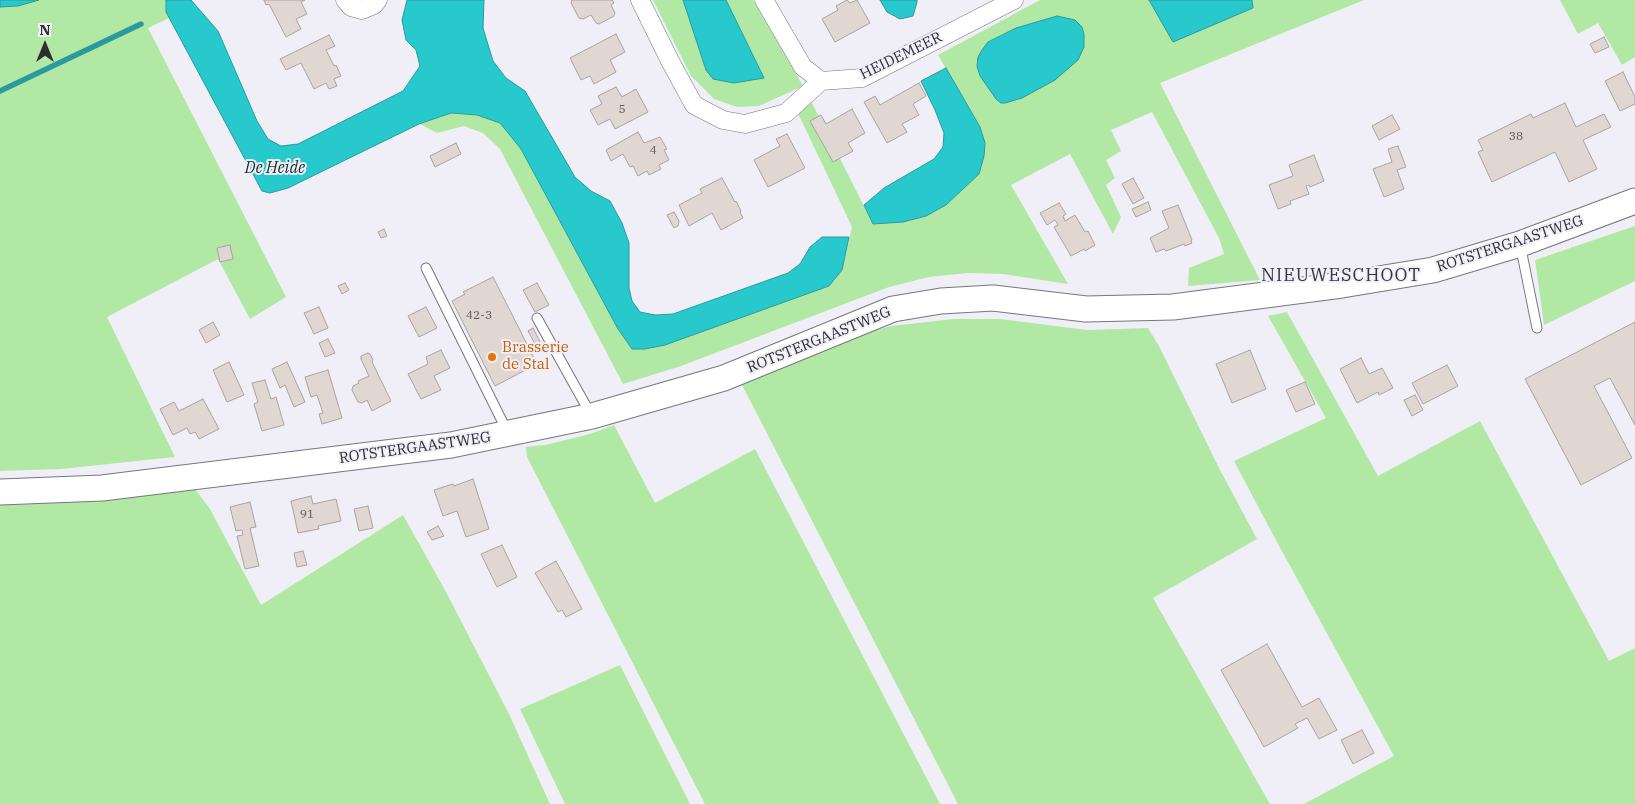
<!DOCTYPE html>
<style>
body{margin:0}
#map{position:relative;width:1635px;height:804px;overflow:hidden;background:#f0eff8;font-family:"IBM Plex Serif",serif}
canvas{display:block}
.north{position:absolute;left:20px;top:20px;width:50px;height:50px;-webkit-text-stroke:4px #f0eff8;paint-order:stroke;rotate:0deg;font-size:14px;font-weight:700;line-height:20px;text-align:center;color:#2e2d31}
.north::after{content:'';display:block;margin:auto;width:18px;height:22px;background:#2e2d31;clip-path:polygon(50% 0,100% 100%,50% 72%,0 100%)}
</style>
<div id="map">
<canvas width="1635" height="804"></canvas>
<div class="north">N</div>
</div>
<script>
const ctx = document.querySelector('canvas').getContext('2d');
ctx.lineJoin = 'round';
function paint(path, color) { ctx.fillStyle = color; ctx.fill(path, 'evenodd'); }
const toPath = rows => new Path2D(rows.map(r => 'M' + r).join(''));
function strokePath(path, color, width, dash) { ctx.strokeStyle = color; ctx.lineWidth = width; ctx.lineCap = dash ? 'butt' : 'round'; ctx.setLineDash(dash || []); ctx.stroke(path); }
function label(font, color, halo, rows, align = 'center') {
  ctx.font = font + ' "IBM Plex Serif",serif'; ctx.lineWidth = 4; ctx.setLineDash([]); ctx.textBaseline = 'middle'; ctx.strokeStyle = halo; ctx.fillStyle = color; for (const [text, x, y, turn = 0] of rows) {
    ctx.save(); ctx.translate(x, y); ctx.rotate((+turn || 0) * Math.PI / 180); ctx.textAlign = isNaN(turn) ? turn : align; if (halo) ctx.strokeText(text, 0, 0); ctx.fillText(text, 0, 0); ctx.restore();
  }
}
paint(toPath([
 [0,0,174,0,179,13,148,28,286,297,250,319,218,259,107,317,175,457,61,469,0,471],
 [653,0,683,0,706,70,764,78,726,0,753,0,803,86,759,106,737,107,714,99,691,76],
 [1040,0,1149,0,1173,41,1253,8,1252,0,1364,0,1160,83,1260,280,1188,286,1189,268,1224,254,1219,238,1152,112,1111,130,1121,151,1106,160,1115,178,1106,185,1121,217,1113,234,1070,154,1011,185,1068,284,1003,274,968,273,929,277,889,287,681,366,623,384,500,149,483,133,464,126,437,133,420,124,451,113,477,115,500,123,521,149,618,329,632,349,645,349,665,345,829,286,842,270,852,227,797,111,812,103,873,224,926,216,946,205,979,174,980,127,938,55],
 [1016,28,980,76,977,66,988,42],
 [1560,0,1635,0,1635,57,1622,65,1598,23,1578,34],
 [1635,226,1635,281,1544,325,1535,260],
 [1287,312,1378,476,1480,421,1609,661,1635,648,1635,804,1304,804,1394,756,1271,531,1234,461,1326,418,1268,316],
 [954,319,1000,319,1087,330,1148,328,1159,346,1219,468,1257,539,1153,598,1270,804,958,804,740,381,859,335,891,326],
 [614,425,655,503,755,449,940,804,705,804,527,457,526,447,545,445,590,434],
 [192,485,210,509,261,605,403,515,445,590,509,714,550,804,0,804,0,504,23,504],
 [620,665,690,804,565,804,520,709]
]), '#b1e8a4');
const water = toPath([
 [0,0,39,0,18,6,0,7,0,0],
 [166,0,191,0,218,31,257,121,268,139,281,146,298,144,403,91,420,66,416,50,406,40,402,20,407,0,484,0,483,28,493,61,506,78,525,91,575,177,591,191,610,201,622,223,629,243,629,288,632,301,640,312,655,315,673,314,788,273,800,264,810,247,822,237,849,237,842,270,829,286,665,345,645,349,632,349,618,329,521,149,500,123,477,115,451,113,419,124,288,188,270,193,262,191,166,12,166,0],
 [683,0,726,0,764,78,734,83,713,79,706,70,683,0],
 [880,0,917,0,917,2,913,16,900,19,887,12,880,0],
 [1149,0,1252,0,1253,8,1173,42,1149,0],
 [1057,16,1075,20,1082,27,1084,34,1084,47,1078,60,1055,80,1022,98,1005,103,1001,103,996,99,980,76,977,66,978,57,982,50,988,42,1016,28,1057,16],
 [946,68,980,127,985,143,984,156,979,174,946,205,926,216,903,222,873,224,864,205,884,188,934,159,943,147,944,133,935,110,921,81,946,68]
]);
paint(water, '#27c9cd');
strokePath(water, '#299a9e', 1);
strokePath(toPath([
 [0,91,141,24]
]), '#299a9e', 5.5);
const building = toPath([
 [264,0,305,0,301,2,307,14,296,19,301,29,286,37,269,4,266,5,264,0],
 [572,0,612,0,614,3,611,5,615,13,614,16,599,24,596,23,591,15,583,19,579,18,571,3,572,0],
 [847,0,850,3,857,0,870,23,835,42,822,19,838,10,836,6,847,0],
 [616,34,625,52,610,60,616,72,594,84,590,76,581,80,570,58,616,34],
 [329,35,335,46,326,50,334,66,336,65,341,76,334,79,337,86,329,89,326,83,314,89,301,63,286,70,280,59,329,35],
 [1604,37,1609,47,1595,53,1590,44,1604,37],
 [1623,72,1635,97,1635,104,1620,111,1605,81,1623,72],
 [919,83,926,96,913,104,919,115,902,124,907,132,887,143,864,102,875,96,880,105,919,83],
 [616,87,622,97,636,89,648,112,615,129,610,119,598,125,590,110,602,104,598,96,616,87],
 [1565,103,1576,127,1604,114,1611,127,1583,140,1597,169,1569,182,1555,152,1492,182,1478,152,1483,150,1478,140,1531,114,1533,118,1565,103],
 [852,109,865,133,848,143,853,151,833,162,810,121,821,115,826,124,852,109],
 [1392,115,1400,129,1379,140,1372,126,1392,115],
 [638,132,644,143,660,137,667,149,664,150,669,160,659,165,661,169,649,175,647,171,638,176,633,166,630,167,623,154,611,161,606,150,638,132],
 [787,134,805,168,768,187,754,160,780,146,776,139,787,134],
 [456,143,461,154,435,167,430,156,456,143],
 [1398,146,1406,167,1397,170,1404,189,1384,197,1373,169,1392,162,1388,149,1398,146],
 [1314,155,1324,181,1310,187,1309,185,1306,186,1309,194,1290,201,1291,204,1278,209,1269,185,1293,176,1289,165,1314,155],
 [722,178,735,202,736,201,741,211,740,212,743,218,721,230,712,213,689,226,679,205,702,193,700,189,722,178],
 [1133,178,1144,198,1133,204,1122,184,1133,178],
 [1148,202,1151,210,1136,217,1132,209,1148,202],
 [1059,203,1066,214,1063,216,1065,221,1075,215,1085,232,1088,231,1095,245,1085,251,1084,249,1071,256,1054,227,1058,225,1055,220,1047,225,1040,213,1059,203],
 [1178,205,1192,240,1191,241,1192,243,1185,246,1184,244,1166,251,1164,249,1156,252,1150,238,1169,228,1162,211,1178,205],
 [674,212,679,221,678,226,674,228,667,215,674,212],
 [384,229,387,236,381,238,378,232,384,229],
 [230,245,233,259,220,262,217,248,230,245],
 [493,277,537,364,495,386,452,301,465,294,463,292,493,277],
 [345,283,349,290,342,294,338,286,345,283],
 [537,283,549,305,535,312,523,290,537,283],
 [319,307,328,328,314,334,304,313,319,307],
 [426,307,437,328,419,337,408,316,426,307],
 [213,322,220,335,206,343,199,330,213,322],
 [1635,322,1635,425,1610,378,1594,386,1632,458,1581,485,1525,379,1635,322],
 [533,328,540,342,535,344,528,331,533,328],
 [328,339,335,353,325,357,319,343,328,339],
 [441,350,450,368,434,376,441,390,421,399,408,374,428,364,426,357,441,350],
 [1250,350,1266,389,1232,403,1216,364,1250,350],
 [368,353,370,354,373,360,372,362,391,401,372,411,367,400,362,403,358,402,352,390,353,386,359,383,358,381,369,376,361,359,361,356,368,353],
 [1361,358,1369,374,1382,368,1393,388,1379,395,1378,392,1357,403,1340,369,1361,358],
 [229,362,244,395,227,402,213,370,229,362],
 [287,362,305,402,294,407,285,385,280,388,272,369,287,362],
 [1447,365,1458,386,1423,404,1412,383,1447,365],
 [328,370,342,418,322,424,319,414,323,413,317,395,311,397,305,377,328,370],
 [265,380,271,399,276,397,284,425,262,431,254,404,258,402,252,383,265,380],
 [1305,382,1315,404,1296,412,1286,390,1305,382],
 [1415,395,1423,410,1412,416,1404,400,1415,395],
 [203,399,219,429,199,439,195,432,190,434,187,428,173,435,160,409,174,402,179,411,203,399],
 [473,479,489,529,466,537,457,511,443,516,434,490,453,484,454,486,473,479],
 [311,496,313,504,336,499,341,521,318,526,319,529,298,533,291,501,311,496],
 [250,502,256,527,250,528,259,566,245,569,237,536,243,535,242,530,236,531,230,507,250,502],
 [368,506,373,528,359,531,354,509,368,506],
 [438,526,444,536,432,540,427,532,438,526],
 [502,545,517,577,497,587,481,554,502,545],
 [303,551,307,565,297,567,294,553,303,551],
 [556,561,582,609,566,617,562,610,558,612,535,573,556,561],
 [1267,644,1302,707,1319,698,1337,730,1319,739,1307,718,1295,724,1298,728,1264,747,1221,670,1267,644],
 [1362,730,1374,753,1353,764,1341,740,1362,730]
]);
paint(building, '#e0d7d2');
strokePath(building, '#aba29d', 1);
const lane = toPath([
 [1520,244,1537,328],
 [426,268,507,431],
 [537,318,590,413]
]);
const street = toPath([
 [345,0,351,7,362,10,374,5,378,0],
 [640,0,670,61,694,105,723,120,745,124,786,113,821,81],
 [764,0,803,67,821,81,862,78,1014,0]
]);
const secondary = toPath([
 [0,492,102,488,451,445,592,416,724,378,893,309,941,301,993,298,1086,309,1173,307,1342,285,1433,270,1520,244,1635,201]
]);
strokePath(lane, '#77767e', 11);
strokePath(street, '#77767e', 19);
strokePath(secondary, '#77767e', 27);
strokePath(lane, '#fff', 9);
strokePath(street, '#fff', 18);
strokePath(secondary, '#fff', 25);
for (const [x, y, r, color] of [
 [492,357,5,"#e8710a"]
]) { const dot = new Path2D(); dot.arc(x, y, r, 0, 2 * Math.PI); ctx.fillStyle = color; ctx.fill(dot); strokePath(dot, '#f0eff8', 2); }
label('12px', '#5a5859', null, [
 ["5",622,110],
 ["38",1516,137],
 ["4",653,151],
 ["42-3",479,316],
 ["91",307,515]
]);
label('15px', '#2e2d31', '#f0eff8', [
 ["HEIDEMEER",901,56,-26],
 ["ROTSTERGAASTWEG",1510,244,-18],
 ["ROTSTERGAASTWEG",819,340,-22],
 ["ROTSTERGAASTWEG",415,448,-8]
]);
label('15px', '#c56008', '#f0eff8', [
 ["Brasserie",502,348],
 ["de Stal",502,365]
], 'left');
label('italic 16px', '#162e2f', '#f0eff8', [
 ["De Heide",275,168]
]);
ctx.letterSpacing = '1px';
label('18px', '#38373e', '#f0eff8', [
 ["NIEUWESCHOOT",1341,276]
]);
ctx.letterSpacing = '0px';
</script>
